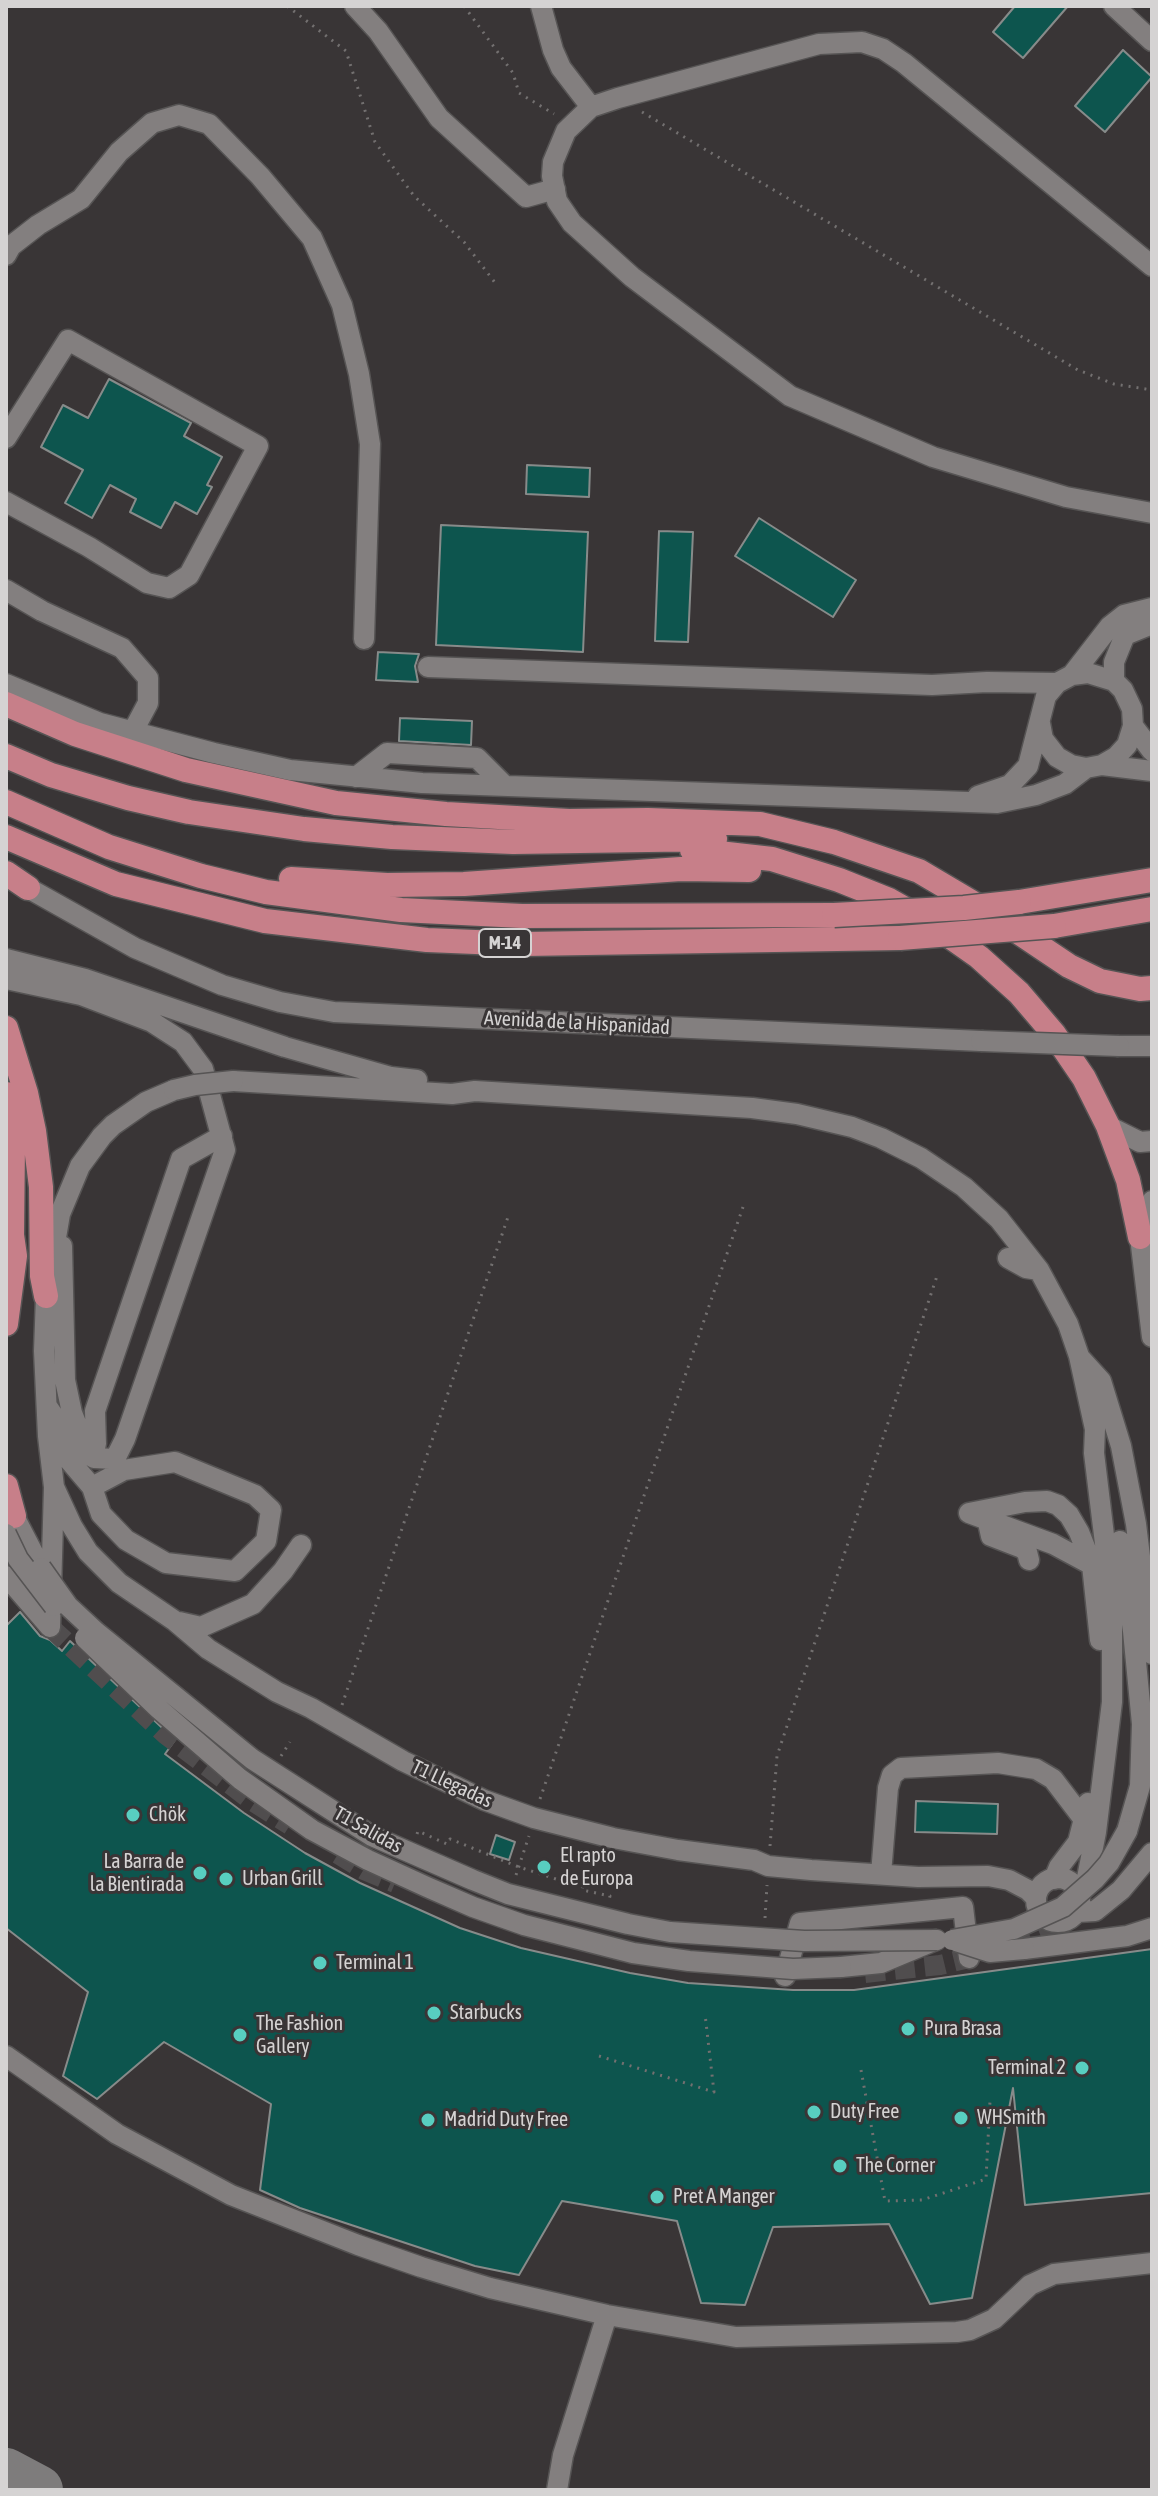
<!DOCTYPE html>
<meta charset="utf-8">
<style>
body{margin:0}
#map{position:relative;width:1158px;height:2496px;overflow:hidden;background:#393536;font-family:"Asap Condensed",sans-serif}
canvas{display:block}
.frame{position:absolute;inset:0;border:8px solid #d5d3d3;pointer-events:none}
</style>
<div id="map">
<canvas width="1158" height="2496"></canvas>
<div class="frame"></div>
</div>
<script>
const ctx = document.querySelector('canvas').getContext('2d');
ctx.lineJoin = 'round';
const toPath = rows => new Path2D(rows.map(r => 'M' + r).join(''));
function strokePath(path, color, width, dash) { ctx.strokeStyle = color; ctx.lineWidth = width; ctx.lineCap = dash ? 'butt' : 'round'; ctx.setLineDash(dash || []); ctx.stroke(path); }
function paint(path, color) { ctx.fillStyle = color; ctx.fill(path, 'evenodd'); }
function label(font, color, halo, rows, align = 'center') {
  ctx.font = font + ' "Asap Condensed",sans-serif'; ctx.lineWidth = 6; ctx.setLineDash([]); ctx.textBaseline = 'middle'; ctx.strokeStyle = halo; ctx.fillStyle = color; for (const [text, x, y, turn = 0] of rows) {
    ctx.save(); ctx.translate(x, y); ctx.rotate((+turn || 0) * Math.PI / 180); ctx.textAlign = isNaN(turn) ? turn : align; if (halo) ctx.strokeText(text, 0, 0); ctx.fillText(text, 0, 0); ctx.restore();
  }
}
strokePath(toPath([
 [6,2473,38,2490]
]), '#7e7c7c', 50);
const building = toPath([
 [1015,6,1068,6,1023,58,993,32,1015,6],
 [1123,50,1152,77,1105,132,1075,106,1123,50],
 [109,379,191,423,184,436,222,457,207,485,212,487,197,514,175,502,161,528,130,512,136,499,110,485,92,518,65,503,83,470,41,447,63,405,88,418,109,379],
 [527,465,590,468,589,497,526,494,527,465],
 [759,518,856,580,833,617,735,556,759,518],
 [441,525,588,532,583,652,436,645,441,525],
 [659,531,693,532,688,642,655,641,659,531],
 [378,652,419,654,415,666,418,682,376,680,378,652],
 [400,718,472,721,471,745,399,741,400,718],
 [20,1612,40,1636,50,1640,62,1651,70,1641,175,1740,165,1754,244,1813,305,1853,360,1883,460,1928,521,1948,630,1973,688,1983,793,1990,854,1990,1152,1949,1152,2193,1025,2205,1013,2088,972,2298,930,2304,889,2224,817,2226,773,2227,745,2305,701,2303,677,2221,562,2201,519,2275,475,2266,300,2208,260,2190,271,2104,164,2042,97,2099,63,2076,88,1992,6,1928,6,1626,20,1612],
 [916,1801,998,1804,997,1834,915,1832,916,1801],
 [496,1835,515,1842,509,1860,490,1854,496,1835]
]);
paint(building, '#0d554e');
strokePath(building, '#878b8a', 2);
strokePath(toPath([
 [50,1627,165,1734,252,1801,290,1825],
 [338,1854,364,1870,395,1883],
 [865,1973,940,1965,969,1958,1056,1923]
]), '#504d4e', 20, [20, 10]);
const minor = toPath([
 [355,6,378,31,439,118,526,197,555,189],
 [541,6,553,50,561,68,591,107],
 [1114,6,1152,41],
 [6,255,11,246,38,225,81,199,119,152,152,123,179,115,209,124,260,176,312,238,342,305,359,374,370,444,364,639],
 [1152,266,904,63,883,49,862,42,819,44,618,98,591,107,566,131,553,162,552,176,557,201,572,223,632,277,790,396,933,457,1066,497,1152,513],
 [6,438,68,340,258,446,189,575,169,588,147,583,89,547,6,502],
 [6,590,42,611,122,648,148,678,148,703,132,733],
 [428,667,932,685,987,682,1057,683],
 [1072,675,1110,626,1124,615,1152,608],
 [1114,681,1114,662,1125,635,1152,624],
 [6,684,100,723,214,753,290,770,422,783,997,803,1036,795,1065,784,1086,768],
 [1133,726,1152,751],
 [1102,765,1152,771],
 [356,777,387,753,477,758,505,786],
 [978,796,1010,785,1028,766,1046,696,1057,683,1072,675,1088,673,1114,681,1123,690,1132,709,1133,726,1127,745,1116,757,1102,765,1086,768,1071,765,1057,757,1043,739,1040,723],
 [28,888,135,948,222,985,280,1002,334,1012,981,1041],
 [6,959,85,979,285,1047,391,1077,417,1080],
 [6,979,81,995,152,1022,183,1042,203,1069,225,1150,125,1439,115,1459,94,1458,74,1446,47,1406],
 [1119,1046,1152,1046],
 [233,1081,452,1094,475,1091,752,1108,797,1114,852,1127,881,1138,921,1158,964,1187,999,1219,1039,1270,1068,1324,1079,1356,1095,1429,1094,1453,1112,1601,1112,1702,1096,1832,1087,1878,1079,1892],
 [1108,1126,1140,1142,1152,1141],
 [1152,1201,1140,1237,1152,1337],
 [62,1246,65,1380,72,1413,80,1433,95,1444],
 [1008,1258,1026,1268,1039,1270],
 [1081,1359,1101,1381,1121,1446,1136,1524,1152,1654],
 [51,1439,92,1487,101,1514,126,1540,166,1563,235,1571,266,1541,271,1510,255,1495,175,1462,124,1470,92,1487],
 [96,1444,95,1411,181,1159,222,1136],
 [54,1487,72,1526,88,1552,119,1583,175,1621,208,1649,277,1692,311,1708,403,1761,484,1800,534,1818,613,1838,678,1850,754,1860,768,1866,811,1870,918,1877,988,1876,1009,1880,1028,1890,1036,1898],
 [6,1506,14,1516,41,1568],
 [969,1513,1025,1502,1047,1501,1058,1505,1069,1515,1079,1532,1092,1565,1100,1640],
 [969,1513,1053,1544,1092,1565],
 [989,1527,991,1536,1022,1548,1027,1552,1029,1560],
 [1120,1541,1133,1631,1142,1724,1140,1786,1127,1831],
 [6,1576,50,1627],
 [179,1622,201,1627,253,1604,283,1571,301,1545],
 [50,1627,54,1487,48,1436,44,1351,46,1296,60,1214,80,1166,102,1136,113,1125,146,1102,174,1090],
 [881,1874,888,1788,892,1775,901,1768,998,1763,1036,1769,1053,1779,1085,1821],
 '1036 1900a22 22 0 1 1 44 0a22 22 0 1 1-44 0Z',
 [1054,1879,1059,1867,1078,1842,1088,1803],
 [1078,1912,1095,1911,1121,1890,1152,1853],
 [1024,1949,1127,1936,1152,1928],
 [841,1967,881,1963,936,1940],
 [785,1976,800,1923,963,1907,969,1958],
 [6,2056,117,2134,231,2195,358,2245,421,2267,490,2288,607,2315,736,2337,957,2332,970,2330,994,2319,1030,2285,1054,2274,1152,2263],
 [557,2490,563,2455,607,2315]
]);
const highway = toPath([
 [6,704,75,734,186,770,336,803,446,814,569,821,648,820,760,824,834,842,919,871,990,913,1069,966,1100,981,1140,989,1152,988],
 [6,756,51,775,128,798,189,812,304,829,392,837,513,842,715,839],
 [6,802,109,847,201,876,266,892,401,910,522,916,834,915],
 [6,837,116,884,265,921,427,940,524,944,900,938],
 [692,850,772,859,839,880,889,900,935,926,979,957,1019,993,1054,1034,1084,1078,1108,1126,1128,1180,1140,1237],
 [6,873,28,888],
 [291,879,387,885,464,884,681,869,749,870],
 [1019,902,1152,880],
 [1054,926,1152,909],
 [6,1028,26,1093,34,1131,41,1187,42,1276,46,1296],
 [6,1094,13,1146,12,1235,15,1256,6,1324],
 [6,1486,14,1516]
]);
strokePath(minor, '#565454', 23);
strokePath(highway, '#565454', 27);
strokePath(toPath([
 [287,6,346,51,375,142,414,196,464,242,496,284],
 [464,6,513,73,519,93,554,114],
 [642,112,1078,370,1114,384,1152,390],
 [342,1705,509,1214],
 [281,1756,290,1742],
 [540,1799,743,1207],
 [417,1834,418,1831,447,1844,450,1839,519,1867,556,1879,583,1884,582,1890,610,1896,609,1900],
 [770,1846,777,1756,937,1276],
 [516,1875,529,1836],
 [765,1918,767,1885],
 [599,2056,714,2092,705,2014],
 [861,2070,885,2201,922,2200,986,2179,990,2101]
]), '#737070', 3, [2, 6]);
strokePath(minor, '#837f7f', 20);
strokePath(highway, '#c77f89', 24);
const minorBridge = toPath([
 [981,1041,1119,1046],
 [174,1090,195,1085,233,1081],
 [6,1534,18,1559,54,1606],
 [41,1568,68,1606,96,1632,252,1759,372,1836,473,1880,508,1894,628,1924,670,1932,804,1941,937,1940],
 [85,1638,159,1709,240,1779,312,1830,368,1860,427,1887,473,1907,524,1925,633,1953,689,1961,793,1969,841,1967],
 [952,1940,1014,1929,1063,1907,1095,1879,1109,1863,1127,1831],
 [956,1941,990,1952,1024,1949]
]);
const highwayBridge = toPath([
 [834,915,964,908,1019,902],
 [900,938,1054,926]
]);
strokePath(minorBridge, '#565454', 23, []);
strokePath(highwayBridge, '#565454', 27, []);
strokePath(minorBridge, '#837f7f', 20);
strokePath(highwayBridge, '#c77f89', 24);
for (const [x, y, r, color] of [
 [133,1815,8,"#58cec0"],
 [544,1867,8,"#58cec0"],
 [200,1873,8,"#58cec0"],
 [226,1879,8,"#58cec0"],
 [320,1963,8,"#58cec0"],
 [434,2013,8,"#58cec0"],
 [908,2029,8,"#58cec0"],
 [240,2035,8,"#58cec0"],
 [1082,2068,8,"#58cec0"],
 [814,2112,8,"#58cec0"],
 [961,2118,8,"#58cec0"],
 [428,2120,8,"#58cec0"],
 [840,2166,8,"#58cec0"],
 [657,2197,8,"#58cec0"]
]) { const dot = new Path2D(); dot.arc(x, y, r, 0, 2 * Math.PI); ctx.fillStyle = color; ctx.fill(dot); strokePath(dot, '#393536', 3); }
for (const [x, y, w] of [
 [505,943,52]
]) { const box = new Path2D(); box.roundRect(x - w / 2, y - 14, w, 28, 6); ctx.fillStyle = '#393536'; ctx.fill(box); strokePath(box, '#d5d3d3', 2); }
label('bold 18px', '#d5d3d3', null, [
 ["M-14",505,943]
]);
label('20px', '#d5d3d3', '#393536', [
 ["Avenida de la Hispanidad",577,1023,3],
 ["T1 Llegadas",452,1784,25],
 ["T1 Salidas",368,1830,29]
]);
label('20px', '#d5d3d3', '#393536', [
 ["Chök",149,1815],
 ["El rapto",560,1856],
 ["de Europa",560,1879],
 ["La Barra de",184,1862,"right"],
 ["la Bientirada",184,1885,"right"],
 ["Urban Grill",242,1879],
 ["Terminal 1",336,1963],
 ["Starbucks",450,2013],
 ["The Fashion",256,2024],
 ["Gallery",256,2047],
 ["Pura Brasa",924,2029],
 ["Terminal 2",1066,2068,"right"],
 ["Duty Free",830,2112],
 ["WHSmith",977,2118],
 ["Madrid Duty Free",444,2120],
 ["The Corner",856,2166],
 ["Pret A Manger",673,2197]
], 'left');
</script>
